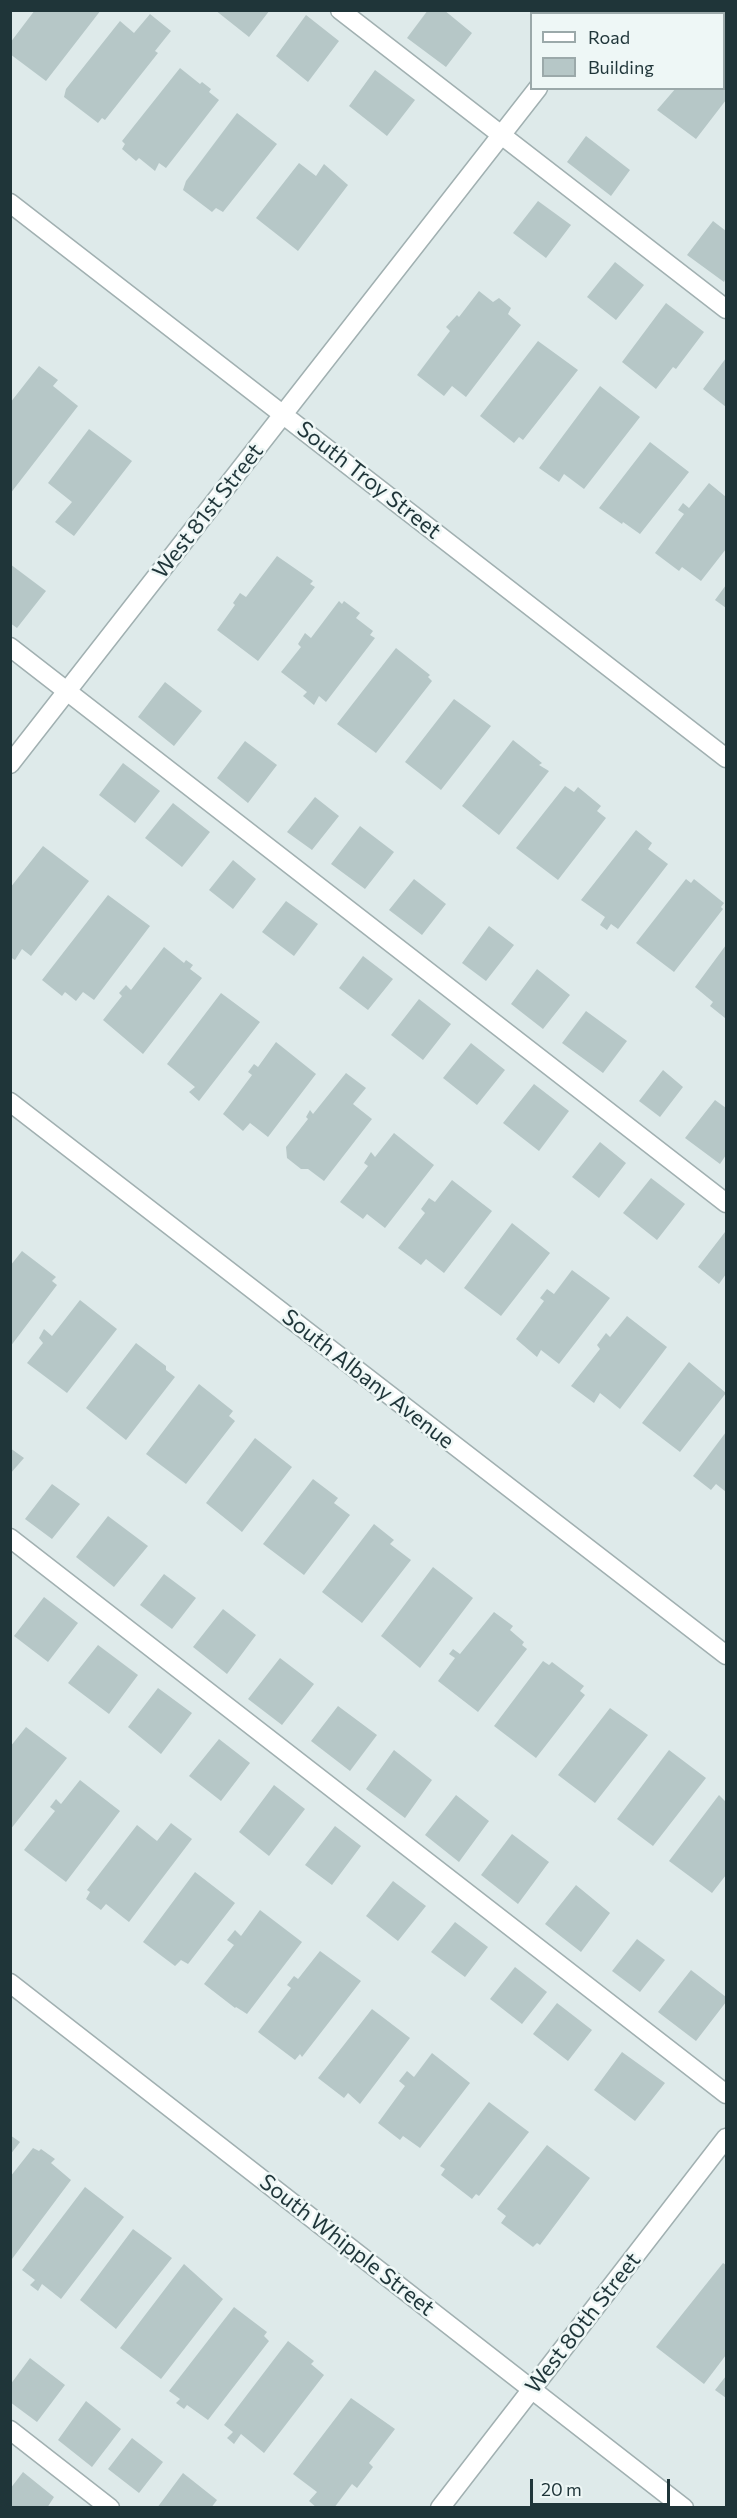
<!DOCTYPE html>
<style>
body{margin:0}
#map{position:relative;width:737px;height:2518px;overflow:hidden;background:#deeaea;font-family:Commissioner,sans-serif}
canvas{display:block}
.frame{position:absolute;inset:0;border:12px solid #1f3539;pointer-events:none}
.legend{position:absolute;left:530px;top:12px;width:195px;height:78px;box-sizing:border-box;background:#eef7f6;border:2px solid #9ba9aa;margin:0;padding:8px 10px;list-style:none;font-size:18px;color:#1f3539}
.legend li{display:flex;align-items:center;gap:12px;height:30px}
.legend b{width:30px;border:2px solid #9ba9aa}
.scale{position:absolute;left:530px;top:2479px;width:140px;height:27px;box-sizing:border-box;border:3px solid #1f3539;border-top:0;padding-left:8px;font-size:18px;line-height:21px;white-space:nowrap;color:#1f3539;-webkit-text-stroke:4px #eef7f6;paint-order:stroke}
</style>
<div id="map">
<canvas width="737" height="2518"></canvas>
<div class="frame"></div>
<ul class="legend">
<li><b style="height:8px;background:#fff"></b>Road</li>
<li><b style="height:16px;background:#b6c7c7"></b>Building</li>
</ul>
<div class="scale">20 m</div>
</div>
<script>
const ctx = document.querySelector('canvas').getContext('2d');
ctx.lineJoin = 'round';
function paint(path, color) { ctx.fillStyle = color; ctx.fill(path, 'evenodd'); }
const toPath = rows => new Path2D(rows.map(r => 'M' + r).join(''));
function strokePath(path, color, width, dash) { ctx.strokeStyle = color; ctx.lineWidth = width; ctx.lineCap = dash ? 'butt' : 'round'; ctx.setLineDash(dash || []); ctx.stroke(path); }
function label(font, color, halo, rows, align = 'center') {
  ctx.font = font + ' Commissioner,sans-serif'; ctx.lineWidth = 5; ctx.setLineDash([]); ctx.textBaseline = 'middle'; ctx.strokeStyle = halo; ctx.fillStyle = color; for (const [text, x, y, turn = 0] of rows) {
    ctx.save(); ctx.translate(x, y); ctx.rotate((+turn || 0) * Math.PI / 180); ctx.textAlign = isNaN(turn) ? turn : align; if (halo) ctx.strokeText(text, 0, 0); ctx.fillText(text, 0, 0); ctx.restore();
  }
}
paint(toPath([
 [35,10,101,10,46,81,10,54,10,43],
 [215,10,270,10,249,37],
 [428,10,444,10,472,33,446,67,407,38],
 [150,14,171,31,155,51,158,53,105,120,102,118,98,123,64,97,66,89,120,21,134,33],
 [306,15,339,41,308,82,276,56],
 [724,51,726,53,726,100,696,139,657,110,676,88,724,88],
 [180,68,200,84,202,82,211,89,209,92,219,100,166,168,159,163,155,171,139,158,136,161,122,149,125,144,122,141],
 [375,70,415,100,387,136,349,106],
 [237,113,277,144,223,212,216,208,212,212,183,190,186,181],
 [586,136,630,170,611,196,567,162],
 [299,163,316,176,324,164,348,185,298,251,256,218],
 [538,201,571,225,546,258,513,233],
 [713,221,726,231,726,278,724,282,687,255],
 [615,262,644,285,616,320,587,297],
 [479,291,493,302,499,298,511,308,508,314,521,325,466,397,452,386,444,396,417,375,450,331,446,327,457,315,459,317],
 [666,303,704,332,676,369,673,367,656,389,622,362],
 [538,341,578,370,523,440,519,437,514,443,480,416],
 [726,358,726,407,703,389],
 [39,366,58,380,53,386,78,406,10,494,10,403],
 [600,386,640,417,584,489,564,474,559,482,539,468],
 [89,429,132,461,74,536,55,522,72,502,48,483],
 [650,442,689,472,640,534,623,522,622,524,599,508],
 [709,483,726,497,726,549,701,581,682,567,679,571,655,553,684,514,678,510,683,503,689,508],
 [277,556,313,581,310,584,315,587,258,661,217,630,235,605,233,603,240,593,246,597],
 [10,564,46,591,17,628,10,623],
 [726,585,726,608,715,600],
 [339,601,342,604,344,601,360,613,356,618,373,631,370,635,375,638,326,702,319,696,314,705,303,696,307,692,281,672,301,647,298,644,305,633,311,638],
 [396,648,430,675,428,677,432,681,376,753,337,724],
 [165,682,202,711,174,746,138,717],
 [454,699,491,726,441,790,405,762],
 [513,740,542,763,539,765,549,771,499,835,462,806],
 [245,741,277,765,248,803,217,778],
 [123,763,160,791,135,823,99,795],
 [565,786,574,792,578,787,601,806,597,811,606,818,558,880,516,848],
 [315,797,339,816,312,850,287,832],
 [173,803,210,832,182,867,145,838],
 [360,826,394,852,365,889,331,864],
 [636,830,652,843,648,849,668,864,618,929,611,924,607,930,600,925,605,917,581,900],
 [43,846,89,881,31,956,22,949,15,960,10,957,10,888],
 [233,860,256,879,233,909,209,890],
 [414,879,446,904,422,935,389,910],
 [686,879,691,883,694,879,724,903,721,907,723,909,674,972,636,943],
 [108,895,150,926,94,1000,83,992,76,1001,65,992,62,996,42,980],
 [286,901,318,924,294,956,262,932],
 [489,926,514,945,486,981,462,963],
 [726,945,726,1016,725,1018,710,1006,713,1002,695,987],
 [164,947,184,963,186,960,193,965,190,969,202,978,143,1054,103,1020,122,996,119,993,126,985,131,990],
 [363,956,393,979,368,1010,339,988],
 [537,969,570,995,543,1029,511,1004],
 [221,993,260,1022,199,1101,189,1092,195,1087,167,1064],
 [419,999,451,1024,423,1060,391,1035],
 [586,1011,627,1041,603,1073,562,1043],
 [276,1042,316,1074,268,1137,250,1123,243,1131,223,1114,252,1075,248,1072,254,1064,258,1067],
 [471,1043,505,1070,477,1105,443,1078],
 [663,1070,683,1087,660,1117,639,1101],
 [346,1073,366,1088,353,1104,372,1119,324,1181,308,1169,301,1169,287,1158,286,1147,308,1119,306,1117,310,1110,313,1114],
 [534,1084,569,1111,539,1151,503,1123],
 [715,1100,726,1108,726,1155,720,1164,685,1138],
 [394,1133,434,1165,385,1228,367,1214,363,1219,340,1202,368,1166,364,1163,371,1152,375,1157],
 [600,1142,626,1163,599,1198,572,1177],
 [651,1178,685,1204,657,1240,623,1213],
 [452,1180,492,1211,444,1273,426,1259,421,1265,398,1248,425,1213,421,1209,429,1198,435,1202],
 [512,1223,550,1253,501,1316,464,1288],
 [725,1232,726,1274,719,1284,698,1267],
 [22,1251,56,1277,52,1281,57,1285,10,1347,10,1266],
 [572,1270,610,1298,559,1364,541,1350,537,1357,516,1339,544,1301,540,1298,547,1289,554,1294],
 [80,1300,117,1329,67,1393,27,1363,43,1343,39,1338,44,1329,52,1336],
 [627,1316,667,1347,620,1409,600,1393,594,1403,571,1386,600,1349,597,1345,606,1333,610,1337],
 [136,1343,166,1366,166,1370,175,1377,126,1440,86,1408],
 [689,1362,726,1393,680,1452,642,1423],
 [199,1384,233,1411,229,1416,235,1421,186,1484,146,1454],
 [726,1432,726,1492,716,1484,711,1490,693,1476],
 [255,1438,292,1467,242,1532,206,1503],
 [10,1448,24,1458,10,1474],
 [313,1479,338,1498,334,1503,350,1515,304,1575,263,1544],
 [52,1484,80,1504,52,1539,25,1519],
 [108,1516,148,1546,114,1587,76,1557],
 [374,1524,394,1540,390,1544,411,1560,362,1623,322,1592],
 [433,1567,473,1598,420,1668,381,1636],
 [164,1574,196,1598,172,1629,140,1605],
 [44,1597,78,1623,48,1662,14,1636],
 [223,1609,256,1635,227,1674,193,1647],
 [494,1612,513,1626,510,1630,524,1642,522,1645,527,1649,478,1712,438,1681,455,1658,449,1654,453,1649,460,1654],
 [98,1645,138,1675,109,1714,68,1683],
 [280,1658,314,1684,282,1725,248,1699],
 [543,1661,549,1665,552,1662,584,1686,580,1691,585,1695,536,1758,494,1726],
 [158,1688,192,1713,161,1754,128,1727],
 [338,1706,377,1735,350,1771,311,1741],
 [610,1708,648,1735,595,1803,558,1775],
 [26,1727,67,1758,10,1830,10,1747],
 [219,1739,250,1763,221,1801,189,1776],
 [394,1750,432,1780,405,1818,366,1789],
 [669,1750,706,1778,653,1846,617,1819],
 [80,1780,120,1811,66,1882,24,1850,55,1811,50,1807,56,1799,61,1804],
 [274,1785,305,1809,269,1856,239,1832],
 [456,1795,489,1821,459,1862,425,1835],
 [719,1795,726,1802,726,1875,712,1893,669,1861],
 [171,1823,192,1839,129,1922,106,1904,101,1910,86,1899,90,1892,87,1890,137,1825,157,1841],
 [335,1826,361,1846,332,1885,305,1865],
 [512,1834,549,1862,518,1904,481,1875],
 [195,1872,235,1903,188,1964,181,1960,175,1966,143,1942],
 [393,1881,426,1906,398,1941,366,1916],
 [576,1885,610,1913,581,1952,545,1924],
 [260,1910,302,1942,247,2014,236,2007,235,2008,204,1984,234,1945,227,1940,235,1930,241,1936],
 [455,1922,488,1947,465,1977,431,1952],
 [637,1939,665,1960,640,1992,612,1971],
 [320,1951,361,1981,302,2057,300,2054,295,2060,258,2032,291,1988,287,1985,294,1976,298,1979],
 [515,1967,547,1992,522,2024,490,1999],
 [691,1970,726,1997,726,2002,696,2041,658,2012],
 [557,2003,592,2030,568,2061,533,2034],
 [372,2009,410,2038,360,2104,348,2093,344,2098,318,2078],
 [622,2052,665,2083,635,2121,594,2090],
 [432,2053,470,2083,420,2148,403,2136,400,2140,378,2123,405,2086,399,2081,407,2071,414,2077],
 [489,2102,529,2132,479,2196,476,2194,472,2199,441,2175,445,2169,440,2166],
 [10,2135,20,2142,10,2155],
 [547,2145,590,2178,540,2245,537,2243,533,2247,501,2223,506,2216,497,2209],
 [33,2148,39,2151,41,2149,55,2159,51,2163,71,2180,12,2259,10,2177],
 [85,2187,124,2217,61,2299,42,2284,38,2291,30,2285,35,2280,22,2270],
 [133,2229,172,2258,116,2329,80,2300],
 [723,2263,726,2265,726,2355,704,2384,656,2347],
 [184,2264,223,2299,161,2379,120,2348],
 [234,2307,267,2332,264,2336,269,2341,208,2420,187,2405,184,2409,176,2403,180,2399,169,2391],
 [288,2341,314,2361,311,2364,324,2375,264,2453,241,2434,234,2444,227,2438,233,2432,224,2425],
 [30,2358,65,2385,37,2422,10,2402,10,2385],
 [726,2376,726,2398,715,2390],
 [351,2398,395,2429,369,2463,373,2467,357,2488,352,2484,334,2508,317,2508,309,2501,317,2492,293,2474],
 [86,2401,121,2429,92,2467,58,2440],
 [132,2438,163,2462,139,2493,108,2469],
 [23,2472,54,2497,47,2508,10,2508,10,2489],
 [183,2473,217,2500,211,2508,157,2508]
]), '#b6c7c7');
const service = toPath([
 [340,10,726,309],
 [10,647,726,1203],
 [10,1538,726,2094],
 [10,2430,110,2508]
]);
const minor = toPath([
 [596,14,599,10],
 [10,203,726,758],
 [10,764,538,88],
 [10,1102,726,1655],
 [10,1983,684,2508],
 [440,2508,726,2138]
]);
strokePath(service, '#a1b0b1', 21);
strokePath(minor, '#a1b0b1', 21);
strokePath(service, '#fff', 18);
strokePath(minor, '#fff', 18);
label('22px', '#1f3539', '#eef7f6', [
 ["South Troy Street",369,480,38],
 ["West 81st Street",208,511,-52],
 ["South Albany Avenue",368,1379,38],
 ["South Whipple Street",347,2245,38],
 ["West 80th Street",583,2323,-52]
]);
</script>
